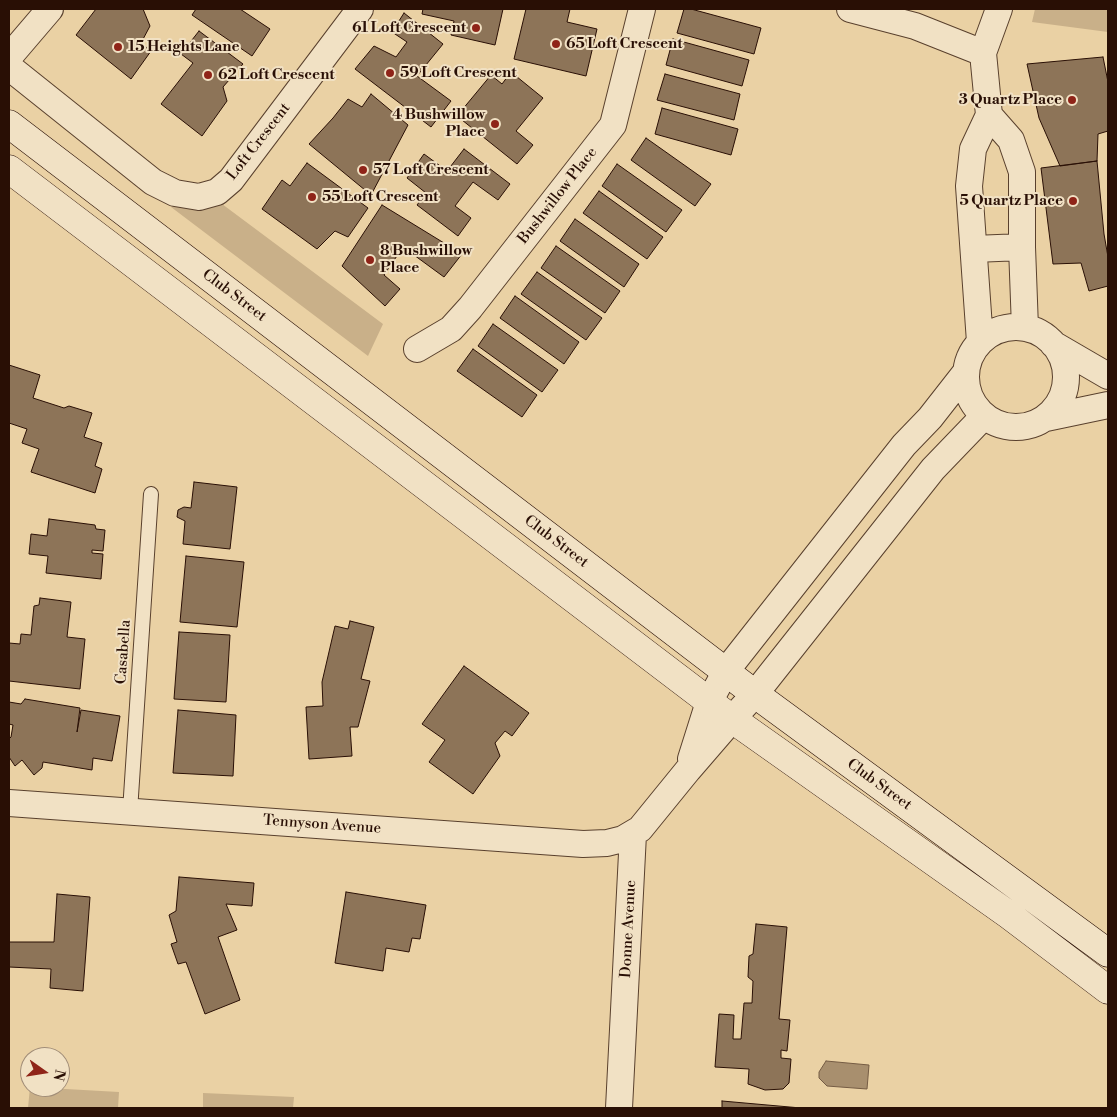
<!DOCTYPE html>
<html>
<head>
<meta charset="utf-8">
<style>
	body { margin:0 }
	#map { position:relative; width:1117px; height:1117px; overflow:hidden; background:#ead1a4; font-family:"Libre Bodoni",serif }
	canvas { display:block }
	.frame { position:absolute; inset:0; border:10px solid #290f05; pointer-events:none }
	.north { position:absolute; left:20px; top:1047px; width:50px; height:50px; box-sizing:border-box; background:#f1e1c4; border:1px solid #a18d78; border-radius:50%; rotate:103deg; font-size:14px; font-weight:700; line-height:20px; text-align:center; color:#290f05 }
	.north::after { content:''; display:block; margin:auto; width:18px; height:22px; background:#8f2418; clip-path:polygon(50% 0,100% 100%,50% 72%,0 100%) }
</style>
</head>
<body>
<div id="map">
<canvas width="1117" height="1117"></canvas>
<div class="frame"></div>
<div class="north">N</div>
</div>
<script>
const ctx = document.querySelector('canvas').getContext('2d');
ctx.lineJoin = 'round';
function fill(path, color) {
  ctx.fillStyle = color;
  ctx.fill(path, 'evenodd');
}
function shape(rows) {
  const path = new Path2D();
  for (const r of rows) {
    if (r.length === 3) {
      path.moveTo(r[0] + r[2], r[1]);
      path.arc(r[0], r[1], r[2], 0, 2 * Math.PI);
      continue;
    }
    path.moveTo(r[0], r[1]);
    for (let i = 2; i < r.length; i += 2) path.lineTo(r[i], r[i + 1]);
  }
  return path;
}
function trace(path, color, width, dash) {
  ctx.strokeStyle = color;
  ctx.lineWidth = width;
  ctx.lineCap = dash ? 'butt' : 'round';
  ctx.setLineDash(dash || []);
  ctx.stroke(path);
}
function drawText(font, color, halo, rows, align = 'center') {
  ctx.font = font + ' "Libre Bodoni",serif';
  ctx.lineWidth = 4;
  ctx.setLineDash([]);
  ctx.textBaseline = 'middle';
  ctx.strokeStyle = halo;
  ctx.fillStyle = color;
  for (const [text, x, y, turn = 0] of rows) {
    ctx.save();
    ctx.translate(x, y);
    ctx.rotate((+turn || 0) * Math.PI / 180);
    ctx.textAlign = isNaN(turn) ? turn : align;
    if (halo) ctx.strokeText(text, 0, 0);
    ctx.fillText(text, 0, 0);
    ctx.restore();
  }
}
fill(shape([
	[1035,9,1108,9,1108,32,1032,22],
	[218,201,383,324,368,356,171,207],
	[30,1087,119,1092,118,1108,28,1108],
	[203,1093,294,1097,293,1108,203,1108]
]), '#c9b089');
const water = shape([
	[826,1061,869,1065,867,1089,827,1086,819,1078,819,1072,826,1061]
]);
fill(water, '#a88f6e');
trace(water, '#755c44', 1);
const building = shape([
	[96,9,143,9,150,26,141,43,151,51,131,79,76,35,96,9],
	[196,9,240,9,270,29,252,56,192,15,196,9],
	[423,9,503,9,495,45,451,35,454,21,422,14,423,9],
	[526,9,570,9,567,22,597,29,586,76,514,59,526,9],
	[684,9,691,9,761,28,754,54,677,33,684,9],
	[404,13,443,44,417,76,451,101,431,127,355,69,374,46,396,57,407,42,392,32,404,13],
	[199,31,243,64,223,87,227,101,202,136,161,104,193,63,181,54,199,31],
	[673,39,749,60,742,86,666,65,673,39],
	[1103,57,1108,82,1108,131,1098,134,1097,161,1060,166,1039,118,1027,64,1103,57],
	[511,72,543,98,516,131,533,145,517,164,457,116,491,75,502,84,511,72],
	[665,74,740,94,734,120,657,100,665,74],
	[371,94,408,125,371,195,309,144,333,118,348,99,362,107,371,94],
	[662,108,738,129,731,155,655,134,662,108],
	[646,138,711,184,695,206,631,160,646,138],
	[464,149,510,184,498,200,473,182,455,206,471,218,458,236,417,205,426,193,407,178,424,154,447,171,464,149],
	[1097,161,1104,234,1108,257,1108,286,1089,291,1081,263,1053,264,1041,168,1097,161],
	[307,163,368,208,348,237,335,231,317,249,262,209,282,180,290,186,307,163],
	[617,164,682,210,666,232,602,186,617,164],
	[599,191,663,237,647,259,583,213,599,191],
	[382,205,462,254,444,277,403,247,384,275,400,289,385,306,342,266,382,205],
	[575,219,639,264,624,287,560,241,575,219],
	[556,246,620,291,605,313,541,268,556,246],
	[537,272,602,318,586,340,521,294,537,272],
	[515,296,579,342,564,364,500,318,515,296],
	[493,324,558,370,542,392,478,346,493,324],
	[473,349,537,395,522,417,457,371,473,349],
	[9,365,40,375,33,398,64,408,69,406,92,413,84,437,102,443,95,466,102,469,95,493,31,472,39,449,22,443,27,429,9,423,9,365],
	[194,482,237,487,230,549,183,544,185,521,177,517,178,510,184,507,191,508,194,482],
	[49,519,95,525,96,529,105,530,103,551,92,550,92,553,103,554,101,579,46,573,48,556,29,554,31,534,47,536,49,519],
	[186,556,244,562,237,627,180,622,186,556],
	[40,598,71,602,67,637,85,639,80,689,9,681,9,643,20,644,21,634,31,635,34,606,39,605,40,598],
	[350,621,374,627,361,679,370,681,358,727,350,727,352,756,309,759,306,707,323,706,322,682,335,626,348,629,350,621],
	[179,632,230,635,226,702,174,699,179,632],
	[464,666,529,713,512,736,505,731,495,743,500,756,473,794,429,762,445,740,422,724,464,666],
	[25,699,80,708,77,732,81,710,120,716,112,761,93,758,92,770,43,762,42,768,34,775,22,760,15,766,9,757,9,739,11,737,13,725,9,724,9,702,21,704,25,699],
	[178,710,236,715,233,776,173,773,178,710],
	[179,877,254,883,252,906,226,904,237,930,218,937,240,1000,205,1014,186,962,178,964,171,944,177,942,169,915,176,911,179,877],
	[346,892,426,905,420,939,412,938,409,952,386,948,383,971,335,963,346,892],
	[57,894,90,897,83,991,50,988,51,969,9,967,9,942,54,942,57,894],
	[756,924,787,927,779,1019,790,1020,787,1051,781,1050,781,1058,791,1059,789,1083,783,1089,765,1090,748,1084,749,1069,715,1067,719,1014,734,1015,733,1039,741,1039,744,1003,752,1003,753,981,748,977,749,956,753,954,756,924],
	[722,1101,801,1108,722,1108,722,1101]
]);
fill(building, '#8d7458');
trace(building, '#290f05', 1);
const lane = shape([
	[130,811,151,494]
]);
const street = shape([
	[850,9,915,26,983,53],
	[9,57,50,9],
	[9,67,153,182,175,193,199,197,217,192,231,180,360,9],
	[989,115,1011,140,1022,172,1022,247,1025,328],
	[989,115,983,53,999,9],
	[974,249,1022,247],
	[1016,377,50],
	[980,342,969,186,973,149,989,115],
	[1053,344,1108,376],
	[417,349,451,329,470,308,613,125,642,9],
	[1046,418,1108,405],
	[691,759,709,702,726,671,904,445,930,418,966,372],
	[9,803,583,844,607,843,623,839,640,829,688,770,732,719,755,694,933,469,984,416],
	[619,1108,633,834]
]);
const secondary = shape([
	[9,124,755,694,1108,953],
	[9,169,732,719,1009,915,1108,990]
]);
trace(lane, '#59402d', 16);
trace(street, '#59402d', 28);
trace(secondary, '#290f05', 29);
trace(lane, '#f1e1c4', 14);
trace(street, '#f1e1c4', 26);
trace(secondary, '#f1e1c4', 28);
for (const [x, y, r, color] of [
	[476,28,5,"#8f2418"],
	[556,44,5,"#8f2418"],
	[118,47,5,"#8f2418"],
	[390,73,5,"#8f2418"],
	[208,75,5,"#8f2418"],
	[1072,100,5,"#8f2418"],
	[495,124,5,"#8f2418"],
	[363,170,5,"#8f2418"],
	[312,197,5,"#8f2418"],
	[1073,201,5,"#8f2418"],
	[370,260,5,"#8f2418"]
]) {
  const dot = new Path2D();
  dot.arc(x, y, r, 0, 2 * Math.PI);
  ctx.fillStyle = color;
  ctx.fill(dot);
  trace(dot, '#f1e1c4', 2);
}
drawText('bold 15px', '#290f05', '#f1e1c4', [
	["61 Loft Crescent",466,28,"right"],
	["65 Loft Crescent",566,44],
	["15 Heights Lane",128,47],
	["59 Loft Crescent",400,73],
	["62 Loft Crescent",218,75],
	["3 Quartz Place",1062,100,"right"],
	["4 Bushwillow",485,115,"right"],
	["Place",485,132,"right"],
	["57 Loft Crescent",373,170],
	["55 Loft Crescent",322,197],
	["5 Quartz Place",1063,201,"right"],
	["8 Bushwillow",380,251],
	["Place",380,268]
], 'left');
drawText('15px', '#290f05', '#f1e1c4', [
	["Loft Crescent",259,142,-52],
	["Bushwillow Place",558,196,-52],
	["Club Street",234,296,37],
	["Club Street",556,542,37],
	["Casabella",124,652,-86],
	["Club Street",879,785,36],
	["Tennyson Avenue",322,825,4],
	["Donne Avenue",629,929,-87]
]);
</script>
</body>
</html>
